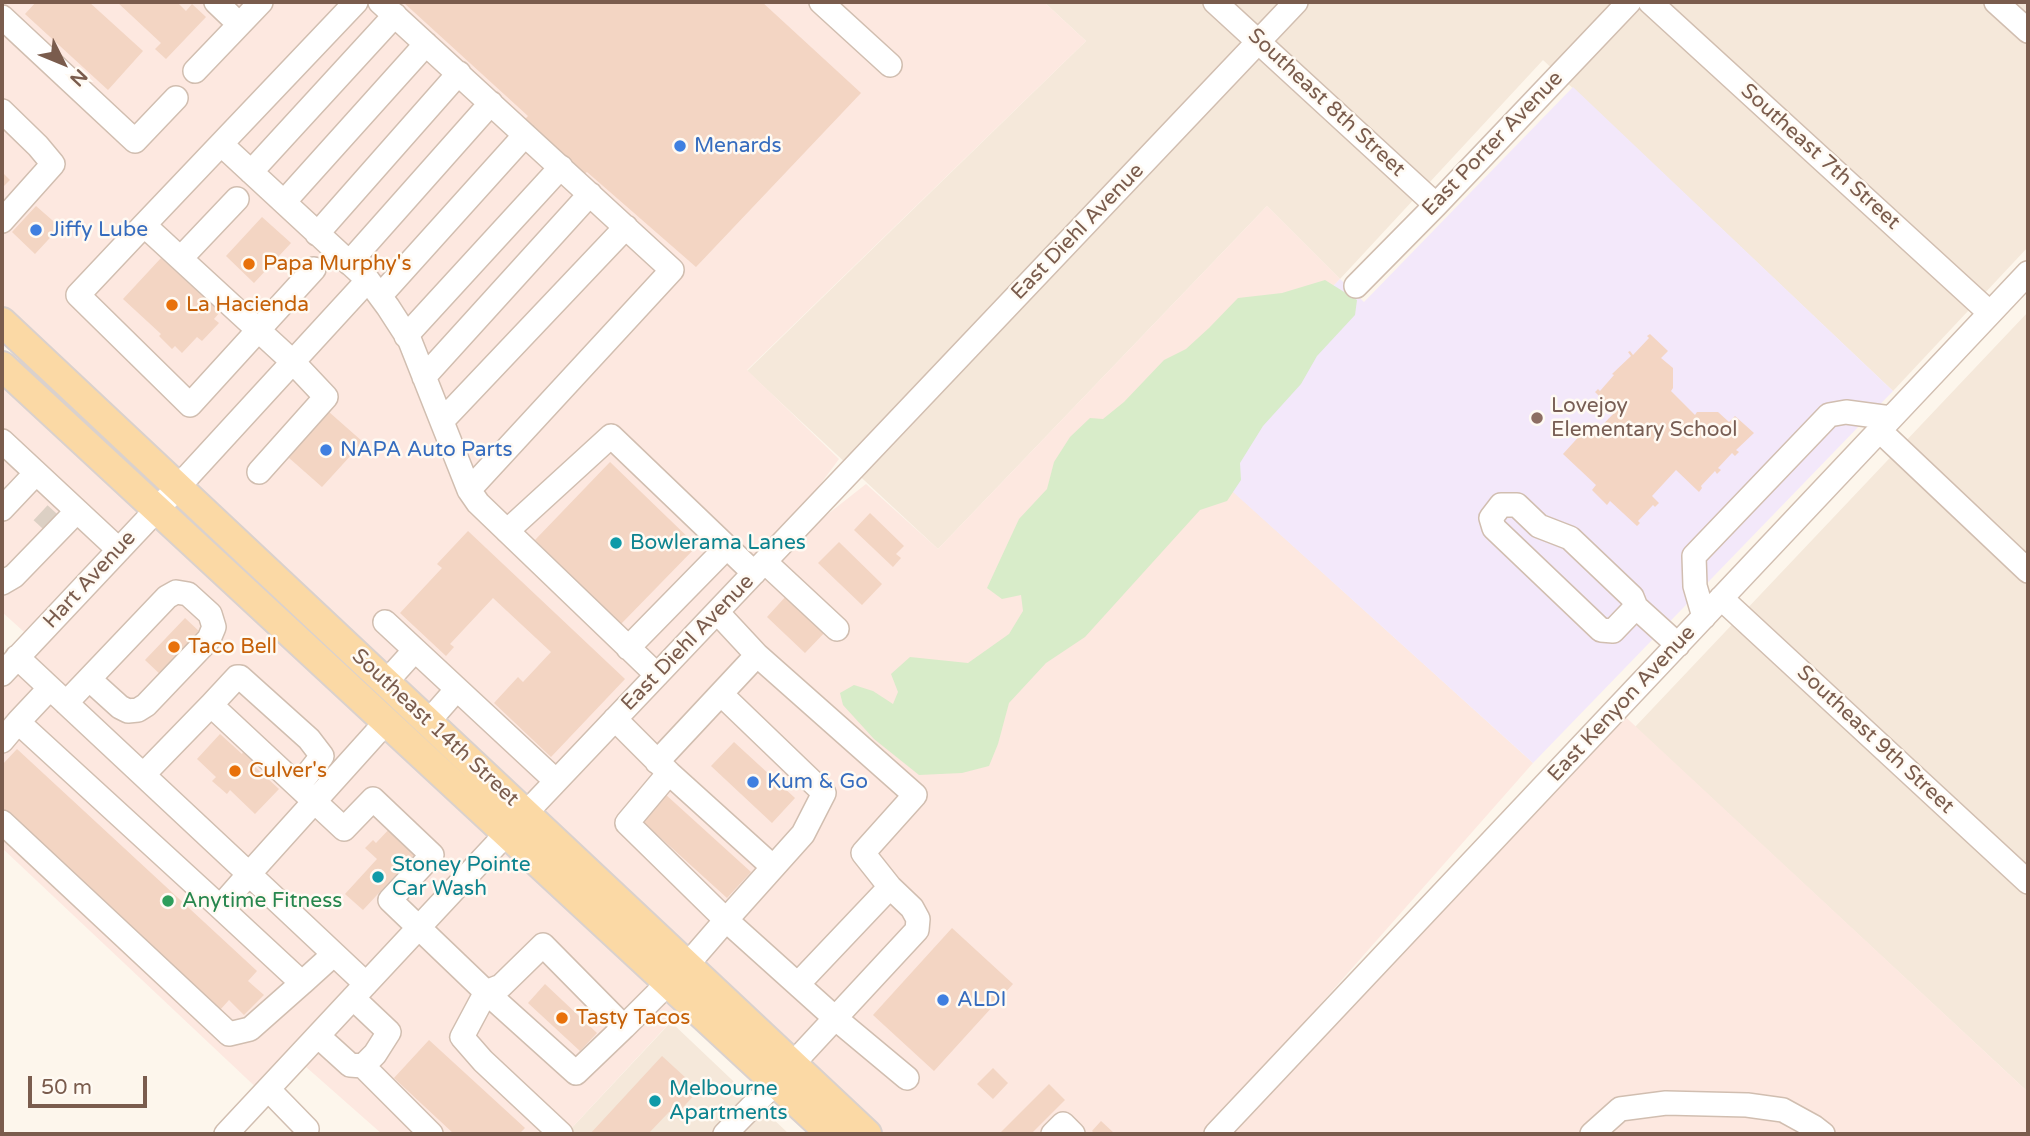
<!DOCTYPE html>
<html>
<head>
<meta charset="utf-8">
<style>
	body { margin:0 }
	#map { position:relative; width:2030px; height:1136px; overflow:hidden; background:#fdf6ec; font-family:"Varela Round",sans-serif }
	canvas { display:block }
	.frame { position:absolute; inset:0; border:4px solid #7a5c4d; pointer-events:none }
	.north { position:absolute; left:28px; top:28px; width:70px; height:70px; -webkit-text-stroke:5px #fffaf3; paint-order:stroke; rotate:133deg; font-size:19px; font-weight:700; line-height:28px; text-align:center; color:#7a5c4d }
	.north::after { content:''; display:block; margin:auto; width:24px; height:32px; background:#7a5c4d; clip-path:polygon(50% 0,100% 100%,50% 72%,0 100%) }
	.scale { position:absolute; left:28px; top:1076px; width:119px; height:32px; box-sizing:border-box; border:4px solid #7a5c4d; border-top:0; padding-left:9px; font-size:21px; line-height:24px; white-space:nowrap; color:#7a5c4d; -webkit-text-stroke:5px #fffaf3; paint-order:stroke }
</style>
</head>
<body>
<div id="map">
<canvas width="2030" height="1136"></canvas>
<div class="frame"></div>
<div class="north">N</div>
<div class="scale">50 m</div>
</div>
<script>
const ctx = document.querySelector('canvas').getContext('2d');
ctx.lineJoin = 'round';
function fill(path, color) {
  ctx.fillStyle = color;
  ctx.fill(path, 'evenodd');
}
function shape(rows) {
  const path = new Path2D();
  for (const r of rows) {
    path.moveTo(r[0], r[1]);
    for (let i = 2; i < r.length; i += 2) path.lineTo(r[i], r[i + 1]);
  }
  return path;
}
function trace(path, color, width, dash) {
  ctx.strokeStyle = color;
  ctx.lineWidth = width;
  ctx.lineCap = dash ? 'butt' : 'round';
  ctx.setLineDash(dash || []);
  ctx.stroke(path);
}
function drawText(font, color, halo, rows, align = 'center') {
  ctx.font = font + ' "Varela Round",sans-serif';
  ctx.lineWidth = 5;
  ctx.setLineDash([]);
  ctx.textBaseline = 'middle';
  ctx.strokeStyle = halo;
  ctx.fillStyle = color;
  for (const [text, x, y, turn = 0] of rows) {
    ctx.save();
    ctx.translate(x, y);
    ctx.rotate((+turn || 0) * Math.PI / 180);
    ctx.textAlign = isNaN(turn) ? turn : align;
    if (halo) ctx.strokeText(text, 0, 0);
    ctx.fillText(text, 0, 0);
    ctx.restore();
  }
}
fill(shape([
	[1044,2,2028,2,2028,247,1893,391,1543,60,1340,279,1267,206,938,549,747,371,1086,41],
	[2028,312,2028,1092,1635,727],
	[671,1022,789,1134,566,1134]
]), '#f5e8da');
fill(shape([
	[2,2,1044,2,1086,41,747,370,839,459,757,570,866,484,938,549,1267,206,1340,279,1182,445,1533,763,1206,1134,867,1134,2,322],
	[2,366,689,1002,566,1134,382,1134,297,1059,263,1094,2,848,2,674,33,640,2,612],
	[1617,709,2028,1092,2028,1134,1216,1134]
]), '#fde8e0');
fill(shape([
	[1573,87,1893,391,1533,763,1181,445,1340,279,1364,302]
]), '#f3e8fa');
fill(shape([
	[1325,280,1357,300,1355,315,1317,356,1301,384,1263,426,1240,463,1241,480,1227,501,1200,510,1085,637,1046,663,1009,703,998,744,989,766,962,773,919,775,874,739,843,705,840,693,854,685,873,691,893,704,898,692,891,674,910,657,968,663,1009,634,1023,611,1021,595,1002,599,987,588,1019,519,1047,489,1054,462,1070,437,1090,418,1103,419,1124,402,1164,360,1186,349,1209,328,1238,298,1282,293]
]), '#d8ecc9');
fill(shape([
	[36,2,89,2,143,51,108,90,25,14],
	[117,2,177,2,186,11,192,4,206,17,166,59,155,49,161,43],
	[403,2,762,2,861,93,696,267,587,172,581,176,523,121,528,116],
	[2,172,10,180,2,188],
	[36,206,60,227,35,254,12,232],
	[262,217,291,243,254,283,226,256],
	[161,258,220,312,214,319,219,323,202,341,197,337,182,353,175,346,172,349,159,336,161,334,123,299],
	[1650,334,1668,351,1661,358,1673,368,1673,388,1671,391,1695,415,1697,412,1718,412,1729,422,1735,416,1754,433,1736,450,1739,452,1735,456,1732,453,1718,468,1721,470,1717,474,1715,471,1701,486,1702,488,1699,492,1676,470,1652,496,1659,503,1655,507,1653,505,1638,521,1640,523,1637,526,1610,501,1607,505,1592,490,1596,485,1563,454,1583,432,1591,437,1615,412,1595,392,1598,389,1600,391,1614,375,1612,374,1631,356,1628,352,1630,351,1633,355,1649,338,1647,336],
	[329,412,363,442,322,487,288,457],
	[610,462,697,546,621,624,535,540],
	[870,513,904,546,896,554,901,558,893,567,854,530],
	[468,531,625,679,551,757,494,703,518,677,523,682,551,652,493,598,450,644,454,647,446,656,400,613,442,568,437,564],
	[839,542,882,584,862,605,818,563],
	[788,594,827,630,805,653,767,617],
	[185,618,202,634,162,676,145,660],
	[220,734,242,754,243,752,255,763,253,765,279,789,255,814,230,790,227,794,212,781,216,777,197,759],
	[734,742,795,798,772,823,711,766],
	[17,749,257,971,248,981,264,995,244,1015,229,1000,220,1010,2,807,2,765],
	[665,794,751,872,727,898,641,820],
	[393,825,419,850,363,910,345,894,377,859,365,848,373,840,376,843],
	[952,928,1013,984,934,1071,873,1015],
	[545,984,597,1033,580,1051,528,1003],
	[429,1040,525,1128,519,1134,454,1134,394,1078],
	[662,1056,699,1090,674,1117,669,1112,648,1134,590,1134],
	[993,1068,1008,1083,993,1099,977,1084],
	[1049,1084,1065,1100,1031,1134,999,1134],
	[1101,1121,1115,1134,1095,1134,1092,1131]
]), '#f3d5c3');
trace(shape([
	[42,528,56,513]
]), '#dcd0c4', 23, [23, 11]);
const minor = shape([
	[216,2,239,24],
	[380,2,672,270,469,490],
	[821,2,890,65],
	[1215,2,1436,205],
	[1650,2,1990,313],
	[1996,2,2028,31],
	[2,17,135,141,176,98],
	[195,71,261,2],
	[2,111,38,146,53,164,2,221],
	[221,144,368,280,388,307,410,341,469,490,478,503,657,675],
	[251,172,395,15],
	[284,202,426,44],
	[144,225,78,295,190,405,314,269],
	[317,234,459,73],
	[181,258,237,199],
	[349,263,491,103],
	[1356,286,1436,205,1629,2],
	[380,296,525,135],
	[406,336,561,167],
	[424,377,590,194],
	[442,421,626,227],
	[1879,430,2028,571],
	[2,441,119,550],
	[259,472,326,397,293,362,144,225,356,2],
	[2,509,36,473],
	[507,531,611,436,754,573],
	[765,562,837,629],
	[2,583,14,576,77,511],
	[1721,598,2028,882],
	[1636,607,1613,631,1601,630,1494,528,1491,518,1501,505,1517,505,1539,526,1570,538,1632,597,1636,607,1678,645],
	[1704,617,1695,586,1694,556,1829,415,1846,412,1891,418],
	[385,622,556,781],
	[628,648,727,547],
	[17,657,249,874,386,722],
	[2,674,178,487,368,280],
	[386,682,415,650],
	[50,688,18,722,220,907],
	[721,694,824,793,803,834,726,920,835,1018,907,1078],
	[66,703,167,597,176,592,188,594,210,614,214,627,209,639,146,705,138,710,128,711,120,707,89,679],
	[211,705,237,677,240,677,309,739,322,756,298,786],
	[615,719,669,773,627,823,726,920,687,965],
	[428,722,457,689],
	[2,741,18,722],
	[657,762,757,655,717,612],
	[669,773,773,867],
	[143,775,211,705,344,829,373,799,432,855,390,900,486,992,501,986,543,945,624,1027,668,983],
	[2,822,229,1034,250,1029,302,983],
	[334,954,302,983,220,907,249,874,366,984],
	[798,984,890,887],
	[353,998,389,1032,375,1054,363,1066,431,1134],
	[318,1036,350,1065,363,1066],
	[268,1089,307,1129,306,1134],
	[226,1134,506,834,1296,2],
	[561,1134,483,1061,462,1037,486,992,576,1073,624,1027],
	[725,1134,775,1083,917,930,918,919,912,908,890,887,863,853,915,795,757,655],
	[1053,1134,1063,1124,1073,1134],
	[1216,1134,2028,273],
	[1592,1134,1620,1109,1666,1103,1747,1105,1783,1110,1814,1127,1823,1134]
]);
const major = shape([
	[2,322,867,1134],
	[2,366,831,1134]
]);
trace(minor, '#d1beb0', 26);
trace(major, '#dad1cd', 32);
trace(minor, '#fff', 23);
trace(major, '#fbd9a5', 28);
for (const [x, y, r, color] of [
	[680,146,7,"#3f7fe0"],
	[36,230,7,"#3f7fe0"],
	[249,264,7,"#e8710a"],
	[172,305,7,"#e8710a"],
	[1537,418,7,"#8d6e63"],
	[326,450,7,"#3f7fe0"],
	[616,543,7,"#0f9aa8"],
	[174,647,7,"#e8710a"],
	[235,771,7,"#e8710a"],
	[753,782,7,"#3f7fe0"],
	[378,877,7,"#0f9aa8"],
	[168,901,7,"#2e9e5b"],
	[943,1000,7,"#3f7fe0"],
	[562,1018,7,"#e8710a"],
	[655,1101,7,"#0f9aa8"]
]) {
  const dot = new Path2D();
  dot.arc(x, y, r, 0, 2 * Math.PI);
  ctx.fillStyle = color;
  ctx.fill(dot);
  trace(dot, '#fffaf3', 2.5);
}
drawText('21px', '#7a5c4d', '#fffaf3', [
	["Southeast 8th Street",1326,103,43],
	["East Porter Avenue",1493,144,-46],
	["Southeast 7th Street",1820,157,42],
	["East Diehl Avenue",1078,232,-46],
	["Hart Avenue",90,580,-47],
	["East Diehl Avenue",688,643,-46],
	["East Kenyon Avenue",1622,704,-47],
	["Southeast 14th Street",435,728,43],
	["Southeast 9th Street",1875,740,43]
]);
drawText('21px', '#366cbe', '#fffaf3', [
	["Menards",694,146],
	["Jiffy Lube",50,230],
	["NAPA Auto Parts",340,450],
	["Kum & Go",767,782],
	["ALDI",957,1000]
], 'left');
drawText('21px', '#c56008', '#fffaf3', [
	["Papa Murphy's",263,264],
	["La Hacienda",186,305],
	["Taco Bell",188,647],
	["Culver's",249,771],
	["Tasty Tacos",576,1018]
], 'left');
drawText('21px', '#785e54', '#fffaf3', [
	["Lovejoy",1551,406],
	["Elementary School",1551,430]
], 'left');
drawText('21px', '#0d838f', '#fffaf3', [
	["Bowlerama Lanes",630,543],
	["Stoney Pointe",392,865],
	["Car Wash",392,889],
	["Melbourne",669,1089],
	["Apartments",669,1113]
], 'left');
drawText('21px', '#27864d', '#fffaf3', [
	["Anytime Fitness",182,901]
], 'left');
</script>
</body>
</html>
